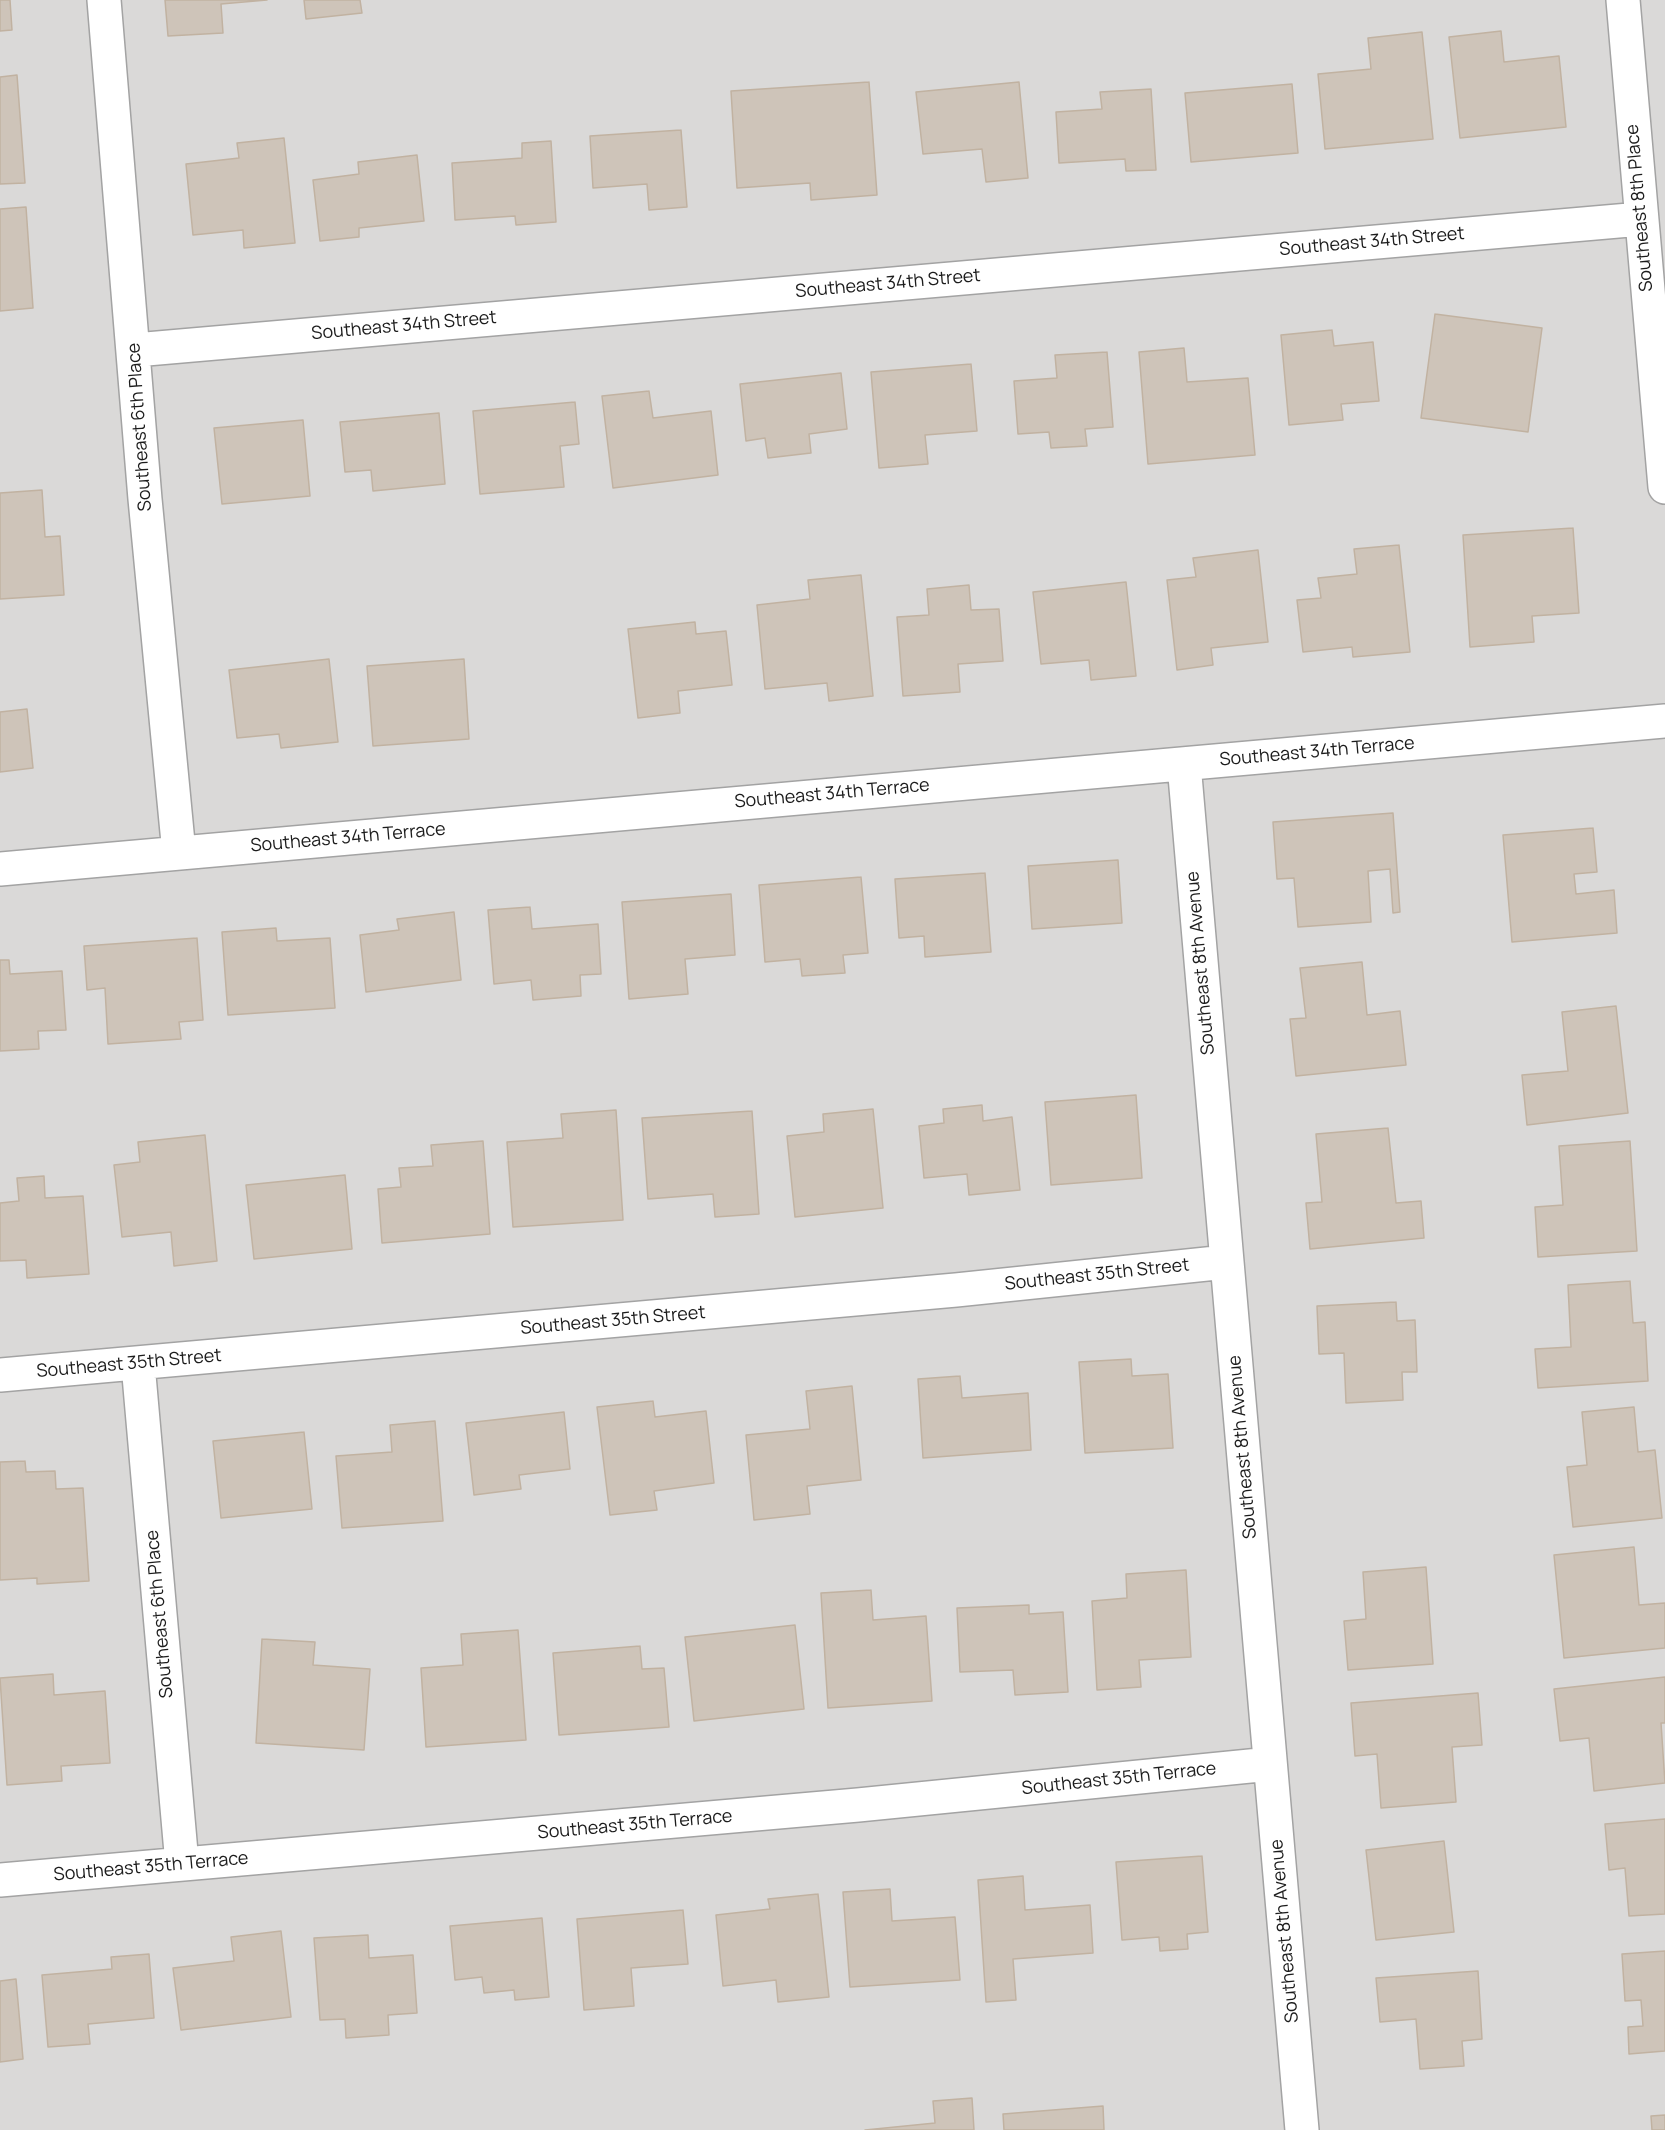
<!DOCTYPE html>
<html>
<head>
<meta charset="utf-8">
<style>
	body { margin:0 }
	canvas { display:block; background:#eeebe0 }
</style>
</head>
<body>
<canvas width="1665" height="2130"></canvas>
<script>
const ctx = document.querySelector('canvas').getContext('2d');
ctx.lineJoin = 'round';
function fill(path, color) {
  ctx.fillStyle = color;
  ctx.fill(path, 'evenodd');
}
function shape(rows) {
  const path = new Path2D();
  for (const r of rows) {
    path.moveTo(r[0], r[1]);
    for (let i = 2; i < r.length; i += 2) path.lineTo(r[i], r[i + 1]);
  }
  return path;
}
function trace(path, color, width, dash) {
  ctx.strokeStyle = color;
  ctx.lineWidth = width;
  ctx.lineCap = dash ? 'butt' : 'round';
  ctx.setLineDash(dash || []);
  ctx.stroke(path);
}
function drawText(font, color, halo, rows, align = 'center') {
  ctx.font = font + ' Manrope,sans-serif';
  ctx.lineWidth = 6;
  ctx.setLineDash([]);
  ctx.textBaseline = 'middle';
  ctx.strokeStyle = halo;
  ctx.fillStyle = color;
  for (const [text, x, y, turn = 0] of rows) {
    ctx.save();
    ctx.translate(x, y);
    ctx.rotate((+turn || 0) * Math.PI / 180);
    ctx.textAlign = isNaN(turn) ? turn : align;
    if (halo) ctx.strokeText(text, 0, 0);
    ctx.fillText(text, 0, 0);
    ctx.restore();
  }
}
fill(shape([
	[0,0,1665,0,1665,2130,0,2130]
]), '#dad9d8');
const building = shape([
	[0,0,10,0,12,30,0,31,0,0],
	[165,0,267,0,221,4,223,33,168,36,165,0],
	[304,0,360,0,362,13,306,19,304,0],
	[1501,31,1504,62,1559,56,1566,127,1460,138,1449,37,1501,31],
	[1422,32,1433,139,1325,149,1318,74,1371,69,1368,38,1422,32],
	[17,75,25,183,0,184,0,77,17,75],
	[869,82,877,195,811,200,810,183,737,188,731,91,869,82],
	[1019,82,1028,178,986,182,982,149,923,154,916,92,1019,82],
	[1292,84,1298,153,1191,162,1185,93,1292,84],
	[1151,89,1156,170,1126,171,1125,159,1059,163,1056,112,1102,109,1100,92,1151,89],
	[681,130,687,207,649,210,647,184,593,188,590,136,681,130],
	[284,138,295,243,244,248,243,230,193,235,186,164,239,158,237,143,284,138],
	[551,141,556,222,516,225,515,216,455,220,452,163,522,158,522,143,551,141],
	[417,155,424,221,359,228,359,237,320,241,313,180,359,174,358,162,417,155],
	[26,207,33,308,0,311,0,209,26,207],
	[1435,314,1542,328,1528,432,1421,418,1435,314],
	[1332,330,1334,346,1373,342,1379,401,1341,404,1343,420,1289,425,1281,335,1332,330],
	[1184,348,1187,382,1248,378,1255,455,1148,464,1139,352,1184,348],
	[1107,352,1113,427,1085,429,1087,446,1051,448,1049,432,1018,434,1014,381,1057,378,1055,355,1107,352],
	[971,364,977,431,925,435,928,464,879,468,871,372,971,364],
	[841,373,847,429,809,434,811,453,768,458,765,438,746,441,740,384,841,373],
	[649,391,653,418,711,411,718,475,613,488,602,396,649,391],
	[575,402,579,444,560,446,564,487,480,494,473,411,575,402],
	[439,413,445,484,373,491,371,470,345,472,340,422,439,413],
	[303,420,310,496,222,504,214,428,303,420],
	[42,490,45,537,60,536,64,595,0,599,0,493,42,490],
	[1573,528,1579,613,1532,616,1534,642,1470,647,1463,535,1573,528],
	[1399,545,1410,652,1353,657,1352,647,1303,652,1297,600,1321,598,1318,578,1357,574,1354,549,1399,545],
	[1258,550,1268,642,1211,648,1213,665,1177,670,1167,580,1196,577,1193,558,1258,550],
	[861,575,873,696,829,701,827,683,765,689,757,605,810,599,808,580,861,575],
	[1126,582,1136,676,1091,680,1089,660,1041,664,1033,592,1126,582],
	[969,585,971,610,999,609,1003,661,958,664,960,692,903,696,897,617,929,615,927,589,969,585],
	[695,622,696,634,726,631,732,685,678,691,680,713,638,718,628,629,695,622],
	[329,659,338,742,281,748,279,734,237,738,229,670,329,659],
	[464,659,469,739,373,746,367,666,464,659],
	[27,709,33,768,0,772,0,712,27,709],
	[1393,813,1400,912,1393,913,1390,869,1368,871,1371,922,1298,927,1294,878,1277,879,1273,822,1393,813],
	[1593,828,1597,872,1574,874,1576,894,1614,890,1617,933,1512,942,1503,835,1593,828],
	[1118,860,1122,923,1032,929,1028,866,1118,860],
	[985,873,991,952,925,957,924,936,899,938,895,879,985,873],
	[861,877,868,953,843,955,845,973,802,976,800,959,765,962,759,885,861,877],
	[731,894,735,955,685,959,688,994,629,999,622,902,731,894],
	[530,907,532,929,598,924,601,974,580,975,581,996,533,1000,531,980,494,984,488,910,530,907],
	[454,912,461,980,366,992,360,935,399,930,397,919,454,912],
	[276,928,277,941,330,938,335,1008,228,1015,222,932,276,928],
	[197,938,203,1020,179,1022,181,1039,108,1044,105,988,87,990,84,946,197,938],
	[0,960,9,960,10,974,62,971,66,1030,38,1031,39,1049,0,1051,0,960],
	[1362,962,1367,1015,1400,1011,1406,1065,1296,1076,1290,1019,1306,1018,1300,968,1362,962],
	[1616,1006,1628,1113,1527,1125,1522,1075,1568,1071,1562,1012,1616,1006],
	[1136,1095,1142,1178,1051,1185,1045,1102,1136,1095],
	[982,1105,983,1121,1012,1117,1020,1190,969,1195,967,1174,924,1178,919,1126,944,1123,943,1109,982,1105],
	[873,1109,883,1208,795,1217,787,1136,824,1132,823,1114,873,1109],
	[616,1110,623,1220,513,1227,507,1142,563,1138,561,1114,616,1110],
	[752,1111,759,1214,715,1217,713,1194,648,1199,642,1118,752,1111],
	[1388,1128,1396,1203,1421,1201,1424,1238,1310,1249,1306,1203,1322,1202,1316,1134,1388,1128],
	[205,1135,217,1261,174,1266,171,1232,122,1237,114,1165,140,1162,138,1142,205,1135],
	[483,1141,490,1234,382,1243,378,1189,401,1187,399,1168,433,1166,431,1145,483,1141],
	[1630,1141,1637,1251,1538,1257,1535,1207,1563,1205,1559,1146,1630,1141],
	[345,1175,352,1249,254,1259,246,1185,345,1175],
	[44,1176,45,1198,83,1196,89,1274,27,1278,26,1260,0,1261,0,1203,19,1201,17,1178,44,1176],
	[1630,1281,1633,1323,1645,1322,1648,1381,1538,1388,1535,1349,1571,1347,1568,1285,1630,1281],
	[1396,1302,1397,1321,1415,1320,1417,1372,1402,1372,1403,1400,1346,1403,1344,1353,1319,1354,1317,1306,1396,1302],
	[1131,1359,1132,1376,1168,1374,1173,1448,1085,1453,1079,1362,1131,1359],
	[960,1376,962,1398,1028,1393,1031,1450,923,1458,918,1379,960,1376],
	[852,1386,861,1480,807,1486,810,1514,754,1520,746,1435,810,1429,806,1391,852,1386],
	[653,1401,655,1417,706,1411,714,1483,654,1491,657,1510,610,1515,597,1407,653,1401],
	[1634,1407,1638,1452,1655,1450,1662,1518,1573,1527,1567,1467,1587,1465,1582,1412,1634,1407],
	[564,1412,570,1469,519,1475,521,1489,474,1495,466,1423,564,1412],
	[435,1421,443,1521,342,1528,336,1456,392,1452,390,1425,435,1421],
	[304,1432,312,1509,221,1518,213,1441,304,1432],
	[25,1461,26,1472,55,1471,56,1489,83,1488,89,1581,37,1584,37,1578,0,1580,0,1462,25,1461],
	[1634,1547,1639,1605,1665,1603,1665,1648,1564,1658,1554,1555,1634,1547],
	[1426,1567,1433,1664,1348,1670,1344,1621,1366,1619,1363,1572,1426,1567],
	[1186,1570,1191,1657,1139,1660,1141,1687,1097,1690,1092,1601,1127,1598,1126,1574,1186,1570],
	[871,1590,873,1620,926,1616,932,1701,828,1708,821,1593,871,1590],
	[1029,1605,1029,1614,1063,1612,1068,1692,1015,1695,1013,1670,960,1672,957,1608,1029,1605],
	[795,1625,804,1709,694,1721,685,1637,795,1625],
	[518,1630,526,1740,426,1747,421,1668,463,1665,461,1634,518,1630],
	[262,1639,315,1642,313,1665,370,1669,364,1750,256,1743,262,1639],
	[640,1646,642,1669,664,1668,669,1727,559,1735,553,1653,640,1646],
	[53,1674,54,1695,105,1691,110,1763,61,1766,62,1781,7,1785,0,1678,53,1674],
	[1665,1677,1665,1723,1661,1723,1665,1783,1594,1791,1589,1738,1560,1741,1554,1689,1665,1677],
	[1478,1693,1482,1745,1452,1747,1456,1802,1381,1808,1377,1754,1355,1756,1351,1703,1478,1693],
	[1665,1819,1665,1914,1629,1916,1625,1868,1609,1870,1605,1824,1665,1819],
	[1444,1841,1454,1932,1376,1940,1366,1850,1444,1841],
	[1202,1856,1208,1932,1187,1934,1188,1949,1160,1951,1159,1937,1122,1940,1116,1862,1202,1856],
	[1023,1876,1025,1910,1090,1905,1093,1953,1013,1959,1016,2000,986,2002,978,1880,1023,1876],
	[890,1889,892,1921,955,1917,960,1980,850,1987,843,1892,890,1889],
	[818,1894,829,1997,778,2002,776,1980,723,1986,716,1915,770,1909,768,1899,818,1894],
	[683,1910,688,1964,631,1968,634,2006,584,2010,577,1919,683,1910],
	[542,1918,549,1997,515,2000,514,1990,484,1993,482,1977,455,1980,450,1926,542,1918],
	[281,1931,291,2017,181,2030,173,1968,234,1961,231,1937,281,1931],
	[368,1935,369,1958,413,1955,417,2013,388,2015,389,2035,346,2038,345,2019,320,2020,314,1938,368,1935],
	[1665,1951,1665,2051,1629,2054,1628,2027,1643,2026,1641,2000,1625,2001,1622,1954,1665,1951],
	[149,1954,154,2018,88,2024,90,2044,48,2047,42,1975,112,1969,111,1957,149,1954],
	[1478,1971,1482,2039,1462,2041,1464,2066,1420,2069,1416,2019,1380,2022,1376,1978,1478,1971],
	[16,1979,23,2059,0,2062,0,1981,16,1979],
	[972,2098,974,2130,865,2130,935,2123,933,2101,972,2098],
	[1103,2106,1104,2130,1004,2130,1003,2114,1103,2106],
	[1665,2115,1665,2130,1652,2130,1651,2116,1665,2115]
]);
fill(building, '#cec4b9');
trace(building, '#c1b2a1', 1.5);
const street = shape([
	[104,0,145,499,179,853],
	[1623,0,1665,487],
	[135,350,1641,219],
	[1184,764,1302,2130],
	[0,869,1665,721],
	[138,1364,182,1864],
	[0,1375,956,1290,1226,1262],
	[0,1880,858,1805,1270,1764]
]);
trace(street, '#a3a3a3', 36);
trace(street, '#fff', 33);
drawText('18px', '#1c1c1c', '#fff', [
	["Southeast 8th Place",1640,208,-95],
	["Southeast 34th Street",1372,242,-5],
	["Southeast 34th Street",888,284,-5],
	["Southeast 34th Street",404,326,-5],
	["Southeast 6th Place",140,427,-94],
	["Southeast 34th Terrace",1317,752,-5],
	["Southeast 34th Terrace",832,794,-5],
	["Southeast 34th Terrace",348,838,-5],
	["Southeast 8th Avenue",1201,963,-95],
	["Southeast 35th Street",1097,1275,-6],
	["Southeast 35th Street",613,1321,-5],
	["Southeast 35th Street",129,1364,-5],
	["Southeast 8th Avenue",1243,1447,-95],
	["Southeast 6th Place",160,1614,-95],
	["Southeast 35th Terrace",1119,1779,-6],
	["Southeast 35th Terrace",635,1825,-5],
	["Southeast 35th Terrace",151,1867,-5],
	["Southeast 8th Avenue",1285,1931,-95]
]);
</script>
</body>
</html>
